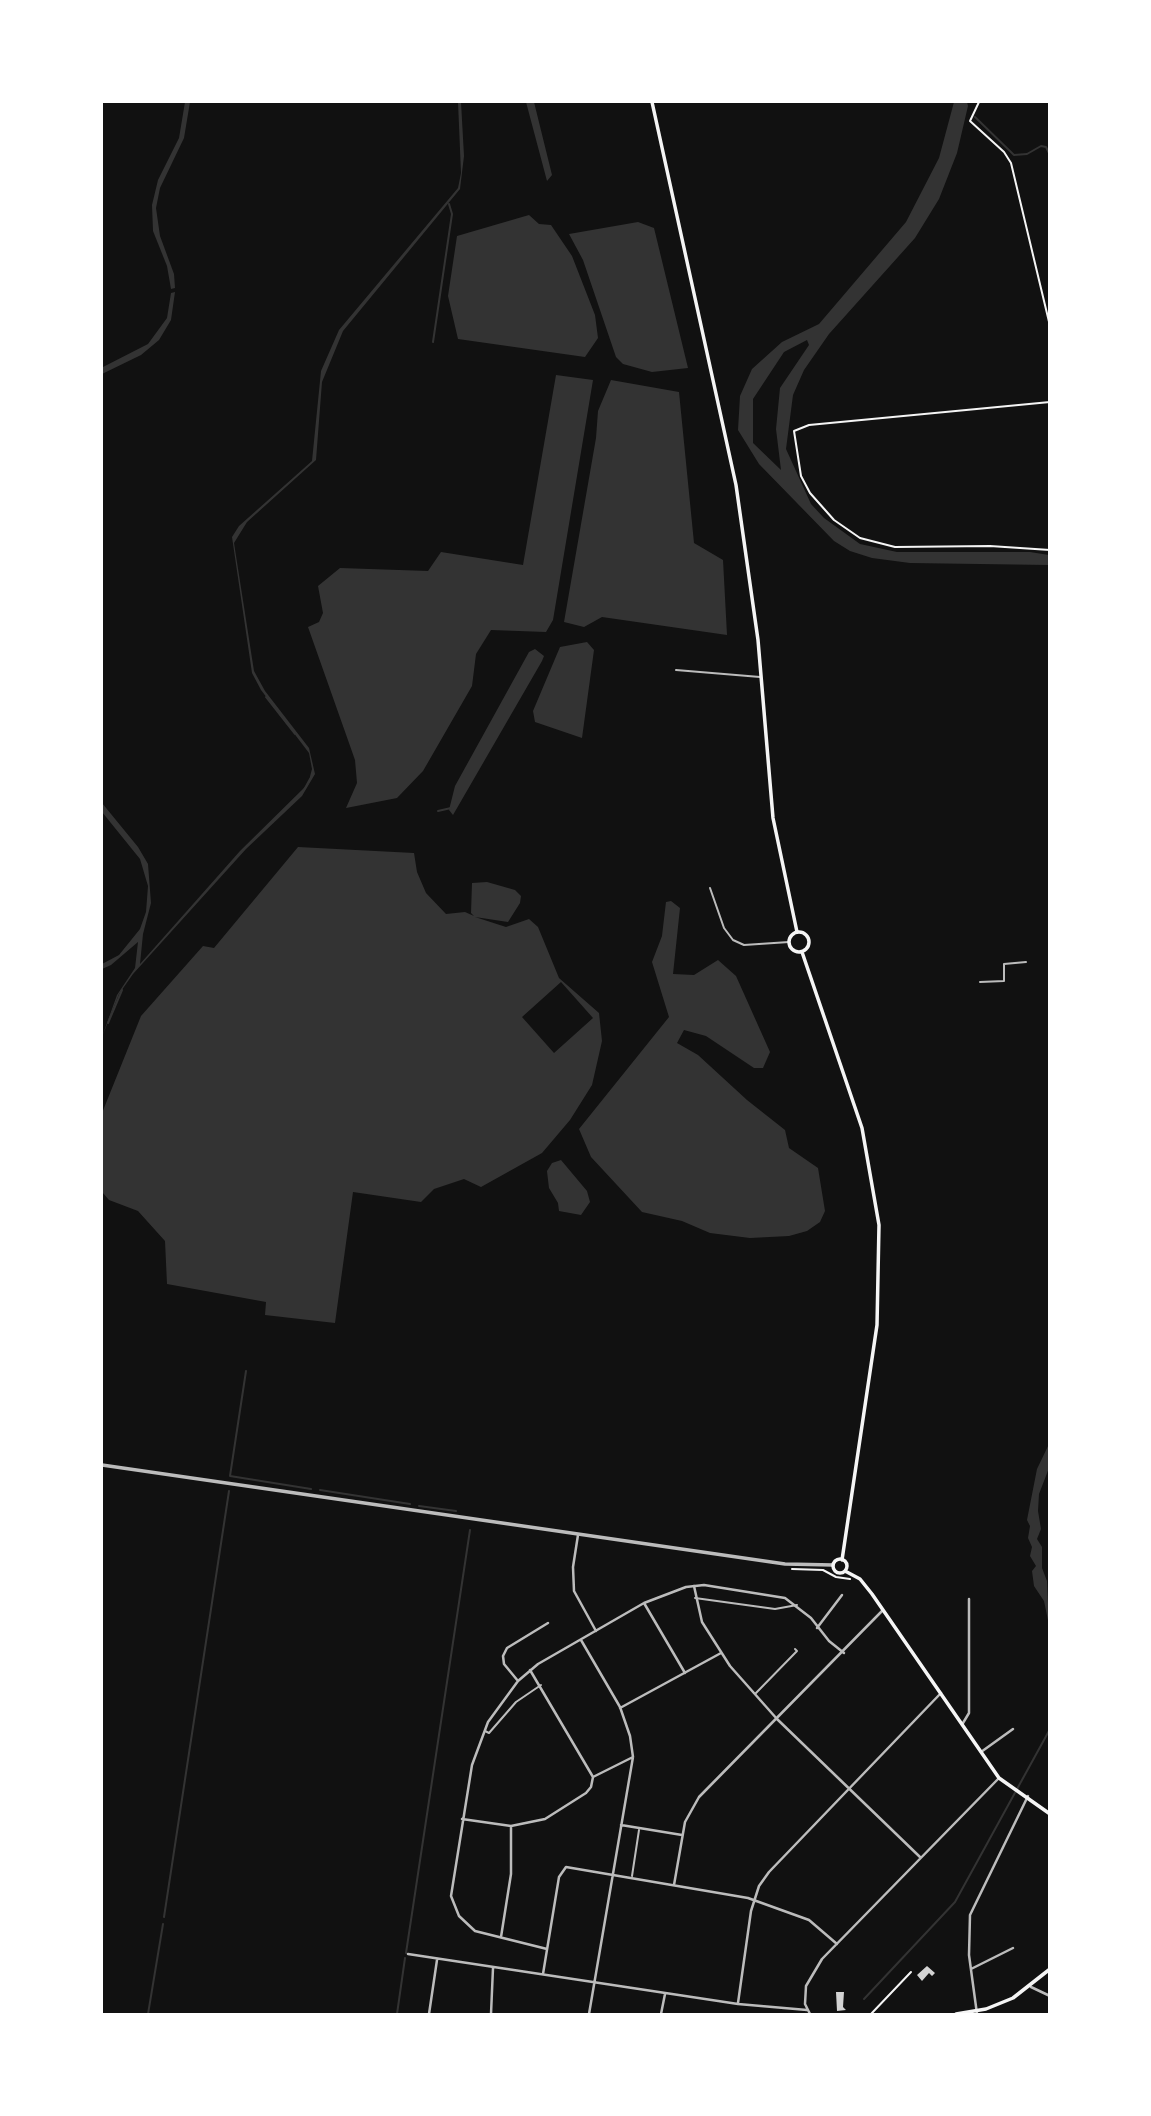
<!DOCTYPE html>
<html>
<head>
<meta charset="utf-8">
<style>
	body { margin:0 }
	#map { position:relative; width:1151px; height:2116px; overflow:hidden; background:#111; font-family:Helvetica,sans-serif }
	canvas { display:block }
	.frame { position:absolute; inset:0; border:103px solid #fff; pointer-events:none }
</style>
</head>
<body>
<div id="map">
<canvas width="1151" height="2116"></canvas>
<div class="frame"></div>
</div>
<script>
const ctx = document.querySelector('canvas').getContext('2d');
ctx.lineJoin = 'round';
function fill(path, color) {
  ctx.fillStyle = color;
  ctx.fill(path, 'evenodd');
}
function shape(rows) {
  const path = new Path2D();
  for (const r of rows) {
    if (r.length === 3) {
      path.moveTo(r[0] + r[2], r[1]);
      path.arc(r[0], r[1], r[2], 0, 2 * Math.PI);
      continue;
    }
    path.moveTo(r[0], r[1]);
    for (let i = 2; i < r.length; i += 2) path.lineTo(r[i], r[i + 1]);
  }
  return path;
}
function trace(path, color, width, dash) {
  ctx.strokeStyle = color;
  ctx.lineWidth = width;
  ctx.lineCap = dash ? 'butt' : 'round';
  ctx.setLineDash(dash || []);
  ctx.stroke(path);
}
fill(shape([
	[185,102,190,102,184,138,160,188,156,208,160,236,174,274,175,288,171,289,167,266,153,231,152,205,158,180,179,138],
	[458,102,461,102,464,156,460,189,343,331,322,382,316,460,247,522,234,543,254,671,265,691,309,748,315,774,302,796,246,849,133,974,119,994,102,1037,117,995,135,968,138,942,111,965,102,969,102,964,119,955,140,929,146,912,148,886,140,859,102,812,102,803,138,847,148,864,151,903,143,934,140,964,240,851,308,784,312,769,309,753,261,690,252,673,232,537,239,526,312,461,321,371,339,330,458,188,461,173],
	[526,102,534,102,552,175,547,181],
	[954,102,967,102,968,106,957,153,939,199,915,238,829,334,804,370,793,395,786,449,811,504,824,518,860,544,897,552,1030,552,1049,555,1049,565,910,563,872,558,850,551,834,541,759,464,738,430,740,396,752,369,782,342,819,324,906,222,939,158],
	[807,340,809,345,780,388,776,429,781,470,753,443,753,399,784,352],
	[529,215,539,224,551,225,572,256,595,315,598,338,585,357,458,339,448,296,457,236],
	[638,222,654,228,688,368,652,372,623,364,616,357,583,260,569,234],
	[175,292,171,320,159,340,141,355,102,374,103,367,148,344,167,318,171,293],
	[556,375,593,380,553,620,546,632,491,630,476,654,472,686,423,771,397,798,346,808,357,783,355,760,308,627,319,622,323,613,318,586,340,568,428,571,441,552,523,565],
	[611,380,679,392,694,543,723,560,727,635,602,617,584,627,564,622,596,438,598,411],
	[587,642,594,650,582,738,535,722,533,711,560,647],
	[535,649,544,656,542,661,453,815,449,810,455,786,529,652],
	[298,847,414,853,417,872,426,893,446,914,465,912,474,916,471,913,472,883,487,882,515,890,521,896,520,903,508,922,475,917,506,927,529,919,538,927,559,978,599,1013,602,1041,592,1085,570,1120,542,1153,481,1187,464,1179,434,1189,421,1202,353,1192,335,1323,265,1315,266,1302,167,1284,165,1241,138,1211,109,1200,102,1192,102,1113,141,1016,203,946,214,948],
	[561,982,593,1018,554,1053,522,1017],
	[671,901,680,908,673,974,694,975,718,960,736,976,770,1052,763,1068,754,1068,706,1036,684,1030,677,1043,698,1055,747,1100,785,1130,789,1148,818,1168,825,1211,820,1222,807,1231,789,1236,750,1238,710,1233,682,1221,642,1212,591,1157,579,1129,669,1017,652,962,662,936,666,902],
	[561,1160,587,1191,590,1202,581,1215,559,1211,558,1203,549,1188,547,1171,552,1163],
	[1049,1428,1049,1468,1039,1494,1038,1511,1041,1529,1037,1539,1042,1547,1042,1568,1047,1581,1049,1625,1044,1601,1034,1586,1032,1571,1036,1566,1030,1556,1032,1547,1028,1538,1030,1526,1027,1520,1037,1469,1049,1444]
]), '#333');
trace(shape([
	[975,117,1014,155,1027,154,1041,146,1046,147,1050,155],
	[433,342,452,214,449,204],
	[266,697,295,734],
	[304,790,310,779],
	[438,811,451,808],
	[108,1023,122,990],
	[246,1371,230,1476,311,1489],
	[320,1490,410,1504],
	[419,1506,456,1511],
	[164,1917,229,1491],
	[406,1953,470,1530],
	[864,1999,955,1902,1050,1729],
	[148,2014,163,1924],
	[397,2014,405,1958]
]), '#333', 2);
fill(shape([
	[927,1966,935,1973,932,1976,929,1973,922,1981,917,1975],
	[836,1992,844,1992,843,2007,846,2010,837,2011]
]), '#d3d3d3');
trace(shape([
	[979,102,970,121,1004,152,1011,163,1050,326],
	[1050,402,809,425,794,431,801,476,810,493,834,520,860,538,895,547,990,546,1050,550],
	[792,1569,823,1570,836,1577,850,1579],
	[871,2014,911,1972]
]), '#f5f5f5', 2);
trace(shape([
	[676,670,760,677],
	[710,888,724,928,733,940,744,945,789,942],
	[980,982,1004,981,1004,964,1026,962],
	[695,1598,775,1609,797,1605],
	[755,1694,797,1651,795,1649],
	[485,1731,489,1733,516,1702,541,1685],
	[632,1876,639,1830]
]), '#bcbcbc', 2);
trace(shape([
	[578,1535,573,1567,574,1591,596,1631],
	[694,1586,702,1622,730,1666,777,1719,920,1857],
	[644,1603,685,1673],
	[817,1628,842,1595],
	[581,1640,620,1707,630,1736,633,1757,589,2014],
	[530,1670,593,1777],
	[518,1681,504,1664,503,1656,507,1648,548,1623],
	[620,1708,721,1653],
	[963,1723,969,1713,969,1599],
	[981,1752,1013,1729],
	[462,1819,511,1826,545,1819,586,1793,591,1787,593,1777,633,1757],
	[621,1825,682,1835],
	[674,1885,685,1822,699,1797,882,1611],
	[501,1937,511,1874,511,1826],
	[547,1949,475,1931,459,1916,451,1896,472,1765,488,1722,518,1681,538,1664,644,1603,686,1587,704,1585,785,1598,811,1618,829,1641,844,1653],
	[408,1954,738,2004,807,2010],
	[971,1969,1013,1948],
	[543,1974,559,1877,566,1867,748,1898,809,1920,837,1944],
	[1031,1987,1050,1996],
	[738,2003,751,1911,759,1886,769,1872,941,1693],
	[429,2014,437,1960],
	[491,2014,493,1968],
	[661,2014,665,1994],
	[810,2014,805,2004,806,1986,822,1959,999,1778],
	[977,2014,969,1955,970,1915,1028,1796]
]), '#bcbcbc', 2.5);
trace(shape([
	[102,1465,785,1564,833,1565]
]), '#bcbcbc', 3.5);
trace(shape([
	[652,102,736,485,758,640,773,818,797,932],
	[799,942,10],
	[802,952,862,1128,879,1225,877,1325,842,1560],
	[840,1566,7],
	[845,1571,860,1579,872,1594,999,1778,1050,1814],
	[956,2014,986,2009,1013,1998,1050,1969]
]), '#f5f5f5', 3.5);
</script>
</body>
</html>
